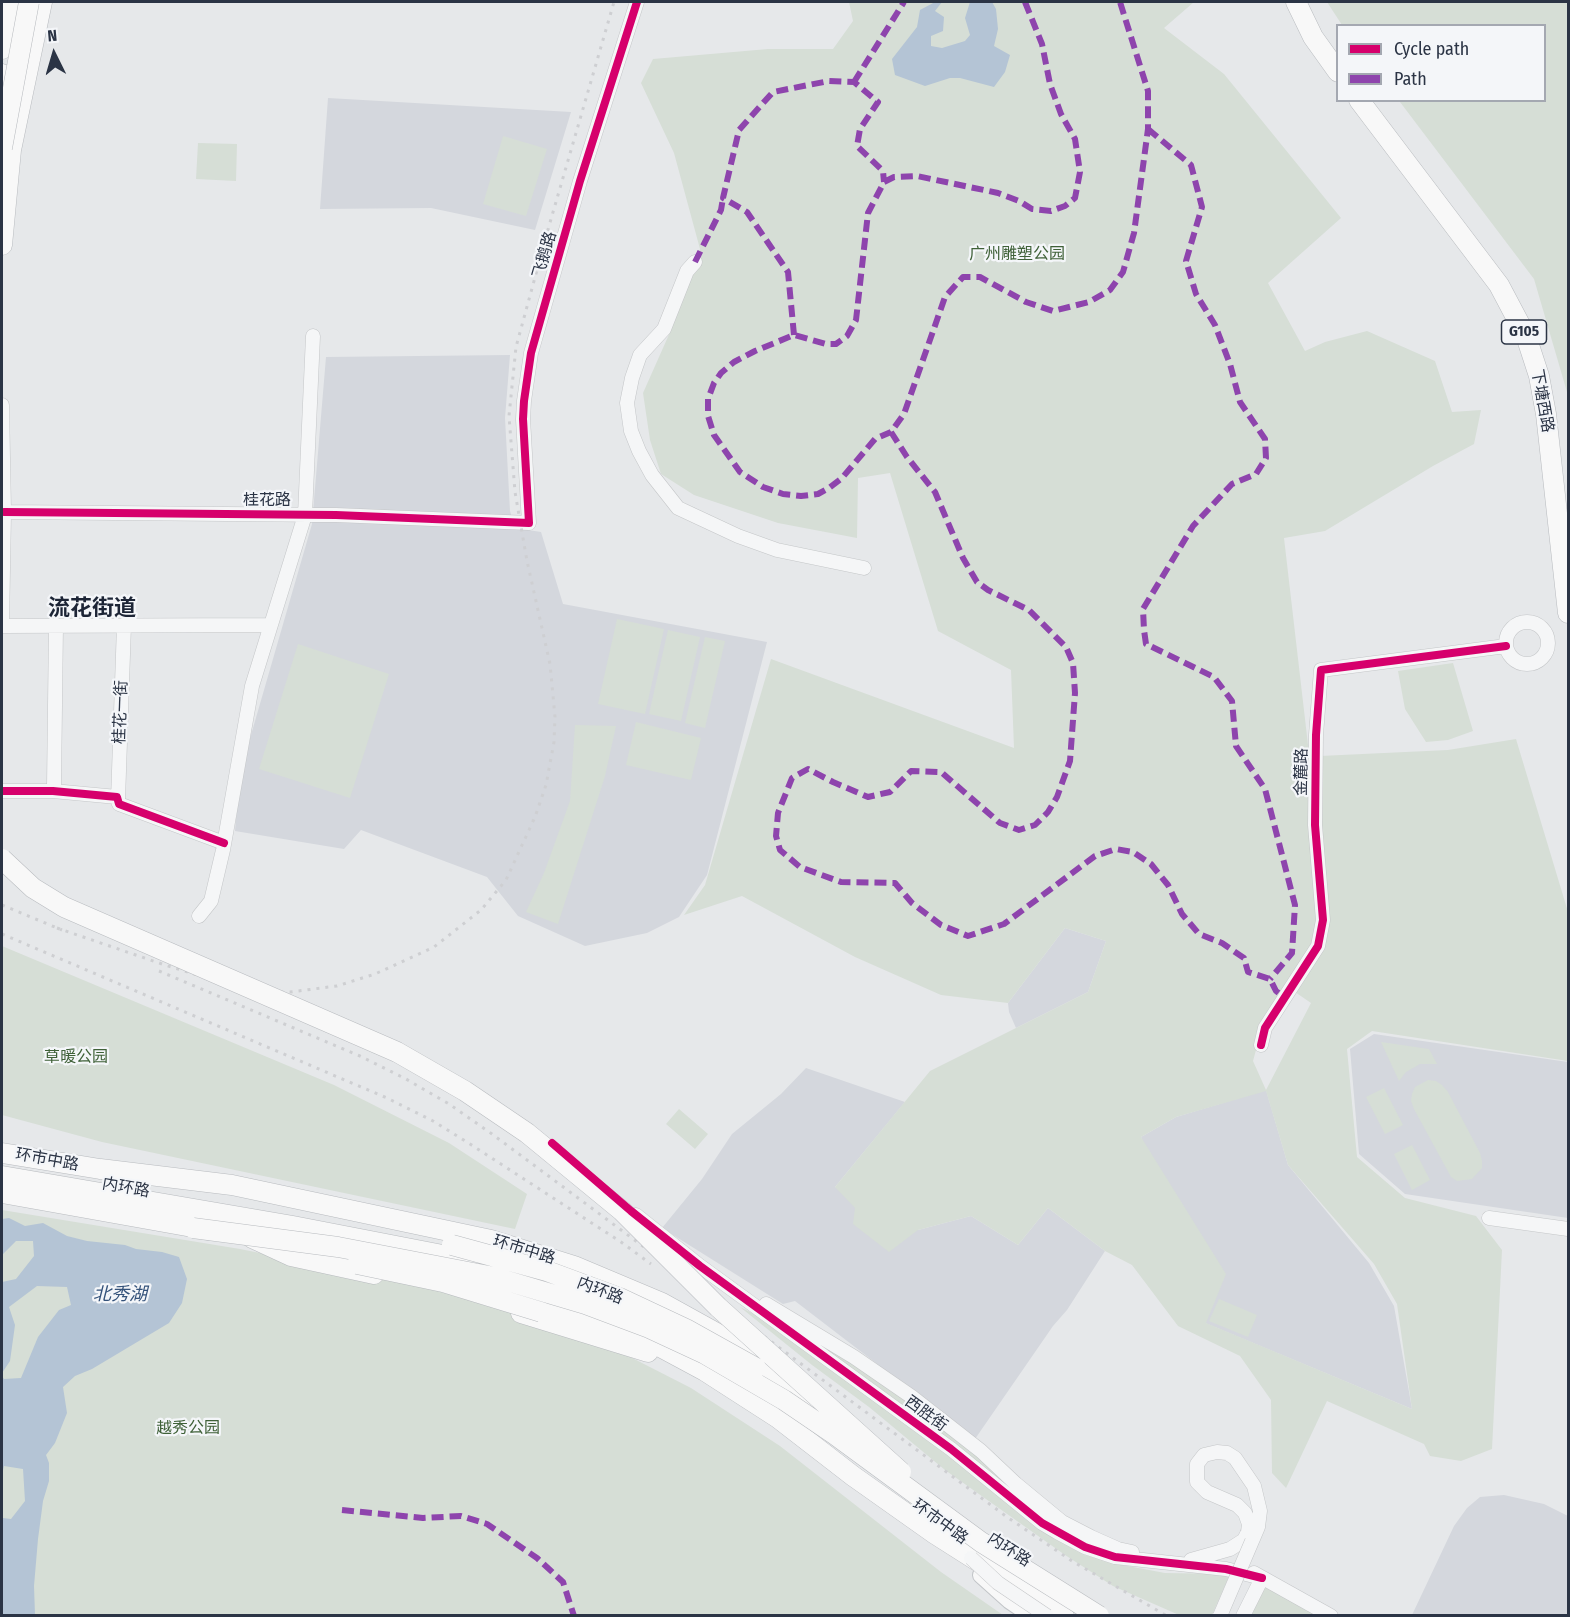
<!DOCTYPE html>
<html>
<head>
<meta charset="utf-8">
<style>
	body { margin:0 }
	#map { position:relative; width:1570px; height:1617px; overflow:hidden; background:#e6e8ea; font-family:"Fira Sans Condensed",sans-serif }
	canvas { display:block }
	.frame { position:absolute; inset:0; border:3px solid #2b3445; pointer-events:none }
	.legend { position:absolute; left:1336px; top:24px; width:210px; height:78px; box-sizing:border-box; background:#f4f6f9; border:2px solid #a4a8b1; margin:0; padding:8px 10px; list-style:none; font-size:18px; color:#2b3445 }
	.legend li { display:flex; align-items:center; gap:12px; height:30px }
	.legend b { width:30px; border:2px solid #a4a8b1 }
	.north { position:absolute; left:24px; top:24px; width:60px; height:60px; -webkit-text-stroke:4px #f4f6f9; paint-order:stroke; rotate:355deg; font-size:16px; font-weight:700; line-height:24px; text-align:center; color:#2b3445 }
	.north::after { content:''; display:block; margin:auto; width:21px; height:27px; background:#2b3445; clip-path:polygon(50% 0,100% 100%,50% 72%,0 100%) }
</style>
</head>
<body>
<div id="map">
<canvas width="1570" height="1617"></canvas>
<div class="frame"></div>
<ul class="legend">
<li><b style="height:8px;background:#d6006c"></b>Cycle path</li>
<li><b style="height:8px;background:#8e44ad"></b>Path</li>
</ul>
<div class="north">N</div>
</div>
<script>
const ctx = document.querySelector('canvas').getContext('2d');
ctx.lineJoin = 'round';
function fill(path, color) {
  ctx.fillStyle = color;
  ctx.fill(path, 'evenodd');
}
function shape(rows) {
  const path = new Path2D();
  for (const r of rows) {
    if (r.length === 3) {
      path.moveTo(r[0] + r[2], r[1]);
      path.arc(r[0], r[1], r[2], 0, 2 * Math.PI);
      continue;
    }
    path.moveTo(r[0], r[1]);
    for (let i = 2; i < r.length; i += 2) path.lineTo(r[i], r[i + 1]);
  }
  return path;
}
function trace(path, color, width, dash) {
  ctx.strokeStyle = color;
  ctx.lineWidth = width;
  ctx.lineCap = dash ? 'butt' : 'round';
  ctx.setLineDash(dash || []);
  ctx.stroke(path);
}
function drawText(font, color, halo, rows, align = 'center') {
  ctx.font = font + ' "Fira Sans Condensed","Noto Sans SC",sans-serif';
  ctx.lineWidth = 4.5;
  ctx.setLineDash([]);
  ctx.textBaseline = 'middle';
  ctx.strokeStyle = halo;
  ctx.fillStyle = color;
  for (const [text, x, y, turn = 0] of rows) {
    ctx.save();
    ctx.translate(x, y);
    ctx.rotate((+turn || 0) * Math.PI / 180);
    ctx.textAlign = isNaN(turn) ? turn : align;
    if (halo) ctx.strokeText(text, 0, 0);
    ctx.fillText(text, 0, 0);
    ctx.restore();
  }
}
fill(shape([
	[328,98,571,112,535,230,431,208,320,209],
	[510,355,505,418,510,511,515,528,541,532,563,604,767,642,707,875,679,917,647,933,585,946,518,916,487,877,361,830,344,849,235,831,240,773,312,524,326,357],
	[1065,928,1106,941,1088,992,1016,1028,1009,1012,1008,1003],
	[1374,1034,1568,1062,1568,1218,1405,1194,1359,1154,1350,1049],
	[806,1068,905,1102,835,1187,918,1230,971,1216,1018,1245,1048,1208,1105,1251,1067,1310,1053,1326,975,1439,795,1301,783,1304,662,1228,702,1179,732,1134,781,1094],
	[1266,1090,1288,1165,1369,1263,1394,1306,1412,1409,1205,1323,1141,1137,1176,1117],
	[1504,1495,1544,1504,1568,1516,1568,1614,1567,1616,1412,1615,1454,1526,1467,1508,1480,1497]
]), '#d4d7dd');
fill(shape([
	[849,2,1194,2,1164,28,1224,74,1341,218,1268,283,1305,351,1325,342,1367,331,1435,361,1452,412,1481,410,1474,444,1433,466,1325,531,1284,538,1310,762,1321,919,1315,946,1262,1028,1253,1061,1266,1090,1311,1003,1295,992,1323,948,1317,824,1320,756,1448,750,1516,739,1568,912,1568,1061,1372,1031,1347,1049,1357,1157,1405,1198,1476,1216,1502,1250,1492,1449,1461,1461,1430,1456,1424,1444,1327,1401,1286,1488,1272,1473,1271,1400,1240,1356,1178,1326,1132,1265,1105,1251,1048,1208,1018,1245,971,1216,918,1230,889,1252,853,1224,855,1208,835,1187,930,1071,1088,992,1106,941,1065,928,1008,1003,941,995,855,957,742,896,684,915,705,885,771,659,1014,748,1011,670,938,631,890,473,858,478,857,538,778,523,694,495,661,474,650,440,643,393,671,330,700,249,674,153,641,83,653,59,768,49,833,49,853,21],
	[1266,1091,1288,1165,1374,1264,1397,1304,1412,1409,1206,1323,1226,1274,1141,1137,1176,1117],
	[1327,2,1568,2,1568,403,1567,392,1534,279,1400,102,1402,100,1544,100,1544,26,1342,25],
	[503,136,547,149,526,216,483,204],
	[198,143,237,144,236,181,196,179],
	[617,619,664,629,645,714,598,704],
	[668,630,700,637,681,721,649,714],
	[705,637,725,641,705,728,685,723],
	[298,644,389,674,350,798,259,769],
	[1453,663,1473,731,1448,740,1426,742,1405,709,1398,671],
	[636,722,701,738,691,780,626,765],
	[575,725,616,726,605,776,558,924,526,912,544,873,570,801],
	[2,946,334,1085,449,1143,527,1194,515,1229,102,1142,2,1115],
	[1381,1042,1429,1049,1437,1064,1420,1064,1406,1072,1399,1081],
	[1428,1080,1436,1081,1442,1085,1448,1092,1480,1153,1482,1161,1482,1168,1472,1179,1457,1181,1451,1177,1414,1109,1411,1101,1412,1094,1415,1087],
	[1384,1088,1403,1125,1385,1134,1366,1097],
	[679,1109,708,1134,695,1149,666,1124],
	[1412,1145,1430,1180,1412,1190,1394,1154],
	[2,1210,240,1249,360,1273,427,1288,510,1311,597,1340,691,1388,780,1446,941,1572,1003,1615,2,1615],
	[1219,1299,1257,1315,1248,1337,1209,1321],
	[740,1307,766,1320,1072,1548,1085,1555,1117,1564,1165,1573,1230,1574,1212,1615,1179,1615,1113,1586,1065,1555,945,1470,869,1407,812,1365],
	[771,1312,924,1408,1060,1530],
	[1264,1586,1317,1616,1251,1616]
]), '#d6ded6');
fill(shape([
	[935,2,942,2,935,11,944,17,943,31,931,36,931,46,942,48,965,41,970,35,965,18,970,2,992,2,996,9,998,29,994,46,1010,55,1005,72,994,87,960,78,950,78,925,86,895,75,892,59,917,27,920,10],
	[9,1218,25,1226,43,1223,67,1236,87,1241,125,1245,136,1249,162,1252,179,1257,187,1279,182,1303,169,1323,92,1369,75,1376,63,1387,67,1413,55,1443,46,1455,49,1463,49,1481,43,1501,38,1539,34,1586,35,1615,2,1615,2,1515,3,1518,11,1519,25,1501,23,1469,4,1466,2,1475,2,1376,4,1379,21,1378,38,1337,59,1310,71,1305,67,1287,37,1286,9,1307,15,1325,10,1361,2,1373,2,1282,16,1279,34,1256,33,1241,16,1241,2,1255,2,1219]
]), '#b4c4d5');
const minor = shape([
	[695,262,687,271,664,329,640,355,632,378,627,403,631,431,639,451,652,475,678,508,738,536,777,550,864,568],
	[2,405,4,512,2,625],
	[4,512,336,515,529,523,523,419,524,401,531,353,580,181,637,2],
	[1527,643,21],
	[2,626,270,625],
	[54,786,56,625],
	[2,791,53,791,117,797,119,804,224,843],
	[118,800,124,625],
	[199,916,211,901,223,850,252,686,305,515,313,336],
	[1261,1045,1265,1028,1318,946,1323,920,1315,825,1316,735,1321,670,1506,646],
	[636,1215,700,1266,951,1449,1042,1523,1057,1532,1085,1547,1115,1557,1226,1569,1262,1578],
	[1489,1218,1568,1229],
	[766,1304,854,1357,912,1397,981,1451,1016,1484,1062,1522,1091,1537,1118,1549,1132,1552],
	[1191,1560,1230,1549,1244,1540,1248,1532],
	[1254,1573,1331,1616],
	[1243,1616,1262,1578]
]);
const major = shape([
	[981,1575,1010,1601,1032,1616]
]);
const highway = shape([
	[1296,2,1313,37,1338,72],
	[2,49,12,2],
	[2,74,6,79,12,80,18,79,26,74],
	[1359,100,1499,285,1526,336,1539,376,1546,414,1568,613],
	[2,245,11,150,42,2],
	[2,1153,100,1169,232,1185,491,1240,574,1266,662,1303,718,1334,743,1355],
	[2,1176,293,1226,489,1264],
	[2,1193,209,1230],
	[252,1238,291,1256,374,1274],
	[487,1286,559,1306,605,1323,651,1342,705,1371,778,1418,853,1476,935,1534,1064,1616],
	[521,1313,648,1352],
	[745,1352,821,1412]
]);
trace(minor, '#c4c6c8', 15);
trace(major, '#c2c5c8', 18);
trace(highway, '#b8bbbf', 21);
trace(minor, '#f5f6f7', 14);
trace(major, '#f8f8f8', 16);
trace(highway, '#f8f8f8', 20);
trace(shape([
	[2,905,62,930],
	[57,928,165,965,256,993,290,992,337,986,375,974,434,947,481,910,506,880,535,817,546,785,554,742,555,717,550,664,527,561,515,492,509,416,516,347,549,226,614,2],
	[2,934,387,1098,433,1121,470,1144,621,1242,651,1264],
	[159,971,360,1056,406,1079,449,1104,492,1134,1007,1517,1072,1561,1167,1616]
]), '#cecfd2', 3, [3, 6]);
const minorBridge = shape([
	[971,1558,998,1583,1047,1616],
	[1220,1616,1258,1527,1260,1511,1254,1486,1235,1458,1227,1453,1217,1452,1204,1455,1197,1464,1197,1482,1207,1492,1237,1505,1245,1513,1249,1524,1248,1532]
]);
const highwayBridge = shape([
	[2,148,29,2],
	[2,859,33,888,64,907,397,1052,465,1091,527,1133,622,1211,718,1307,901,1472],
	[193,1228,338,1247,494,1277,585,1304,649,1328,705,1354,784,1400,834,1434,981,1542,1099,1616],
	[452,1245,547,1271,620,1298,686,1329,756,1368],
	[357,1264,443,1282,541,1312]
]);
trace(minorBridge, '#c4c6c8', 15, []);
trace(highwayBridge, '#b8bbbf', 21, []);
trace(minorBridge, '#f5f6f7', 14);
trace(highwayBridge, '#f8f8f8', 20);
trace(shape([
	[1025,2,1042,44,1050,84,1061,114,1075,139,1080,172,1075,198,1065,206,1051,211,1032,209,1019,201,998,193,917,176,894,177,884,182,868,213,856,320,847,336,836,344,826,344,794,335,755,351,734,362,721,373,714,383,708,399,708,416,714,435,740,472,763,487,783,494,801,496,818,494,829,488,842,478,875,439,891,432,904,414,945,297,963,277,980,277,1026,302,1053,311,1089,302,1110,290,1123,272,1134,233,1148,129,1148,91,1120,2],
	[854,82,904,2],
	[1148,129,1191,165,1202,207,1186,261,1196,294,1215,325,1230,364,1240,402,1265,439,1266,458,1256,474,1232,484,1193,526,1143,609,1144,630,1146,644,1214,677,1232,701,1236,746,1265,789,1295,905,1292,953,1270,979],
	[695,262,721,210,723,198],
	[794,335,788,272,747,212,723,198,739,130,773,92,829,81,854,82,878,102,860,129,857,146,883,171,884,182],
	[891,432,907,457,935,492,963,558,977,582,988,590,1029,610,1066,647,1073,663,1075,693,1070,761,1057,797,1048,812,1035,825,1019,830,1000,823,941,772,911,771,890,792,868,797,833,782,808,769,792,778,778,813,776,836,780,850,800,867,841,882,895,883,912,903,941,925,968,936,1004,924,1095,856,1116,849,1133,852,1151,864,1168,885,1182,914,1199,934,1222,943,1244,958,1248,972,1270,979,1276,991,1285,998],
	[342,1510,423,1518,461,1516,487,1524,537,1558,563,1582,574,1616]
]), '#8e44ad', 6, [12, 6]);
trace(shape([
	[4,512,336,515,529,523,523,419,524,401,531,353,580,181,637,2],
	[2,791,53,791,117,797,119,804,224,843],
	[1261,1045,1265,1028,1318,946,1323,920,1315,825,1316,735,1321,670,1506,646],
	[552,1143,631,1211,700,1266,951,1449,1042,1523,1085,1547,1115,1557,1226,1569,1262,1578]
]), '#d6006c', 8);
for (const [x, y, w] of [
	[1524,332,45]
]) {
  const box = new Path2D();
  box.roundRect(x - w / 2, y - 12, w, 24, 4.5);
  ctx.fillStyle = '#f4f6f9';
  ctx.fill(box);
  trace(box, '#2b3445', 1.5);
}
drawText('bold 15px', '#2b3445', null, [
	["G105",1524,332]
]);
drawText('16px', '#2b3445', '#f4f6f9', [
	["飞鹅路",545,255,-74],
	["下塘西路",1542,401,80],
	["桂花路",267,501],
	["桂花一街",121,712,-88],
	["金麓路",1302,772,-89],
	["环市中路",47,1160,10],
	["内环路",126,1188,10],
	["环市中路",524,1250,17],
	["内环路",600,1291,21],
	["西胜街",926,1414,36],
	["环市中路",940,1522,36],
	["内环路",1009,1550,33]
]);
drawText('16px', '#3f6138', '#f4f6f9', [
	["广州雕塑公园",1017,255],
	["草暖公园",76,1058],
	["越秀公园",188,1429]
]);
drawText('italic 18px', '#34527a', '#f4f6f9', [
	["北秀湖",120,1295]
]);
drawText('bold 22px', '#1d2536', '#f4f6f9', [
	["流花街道",92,609]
]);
</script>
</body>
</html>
